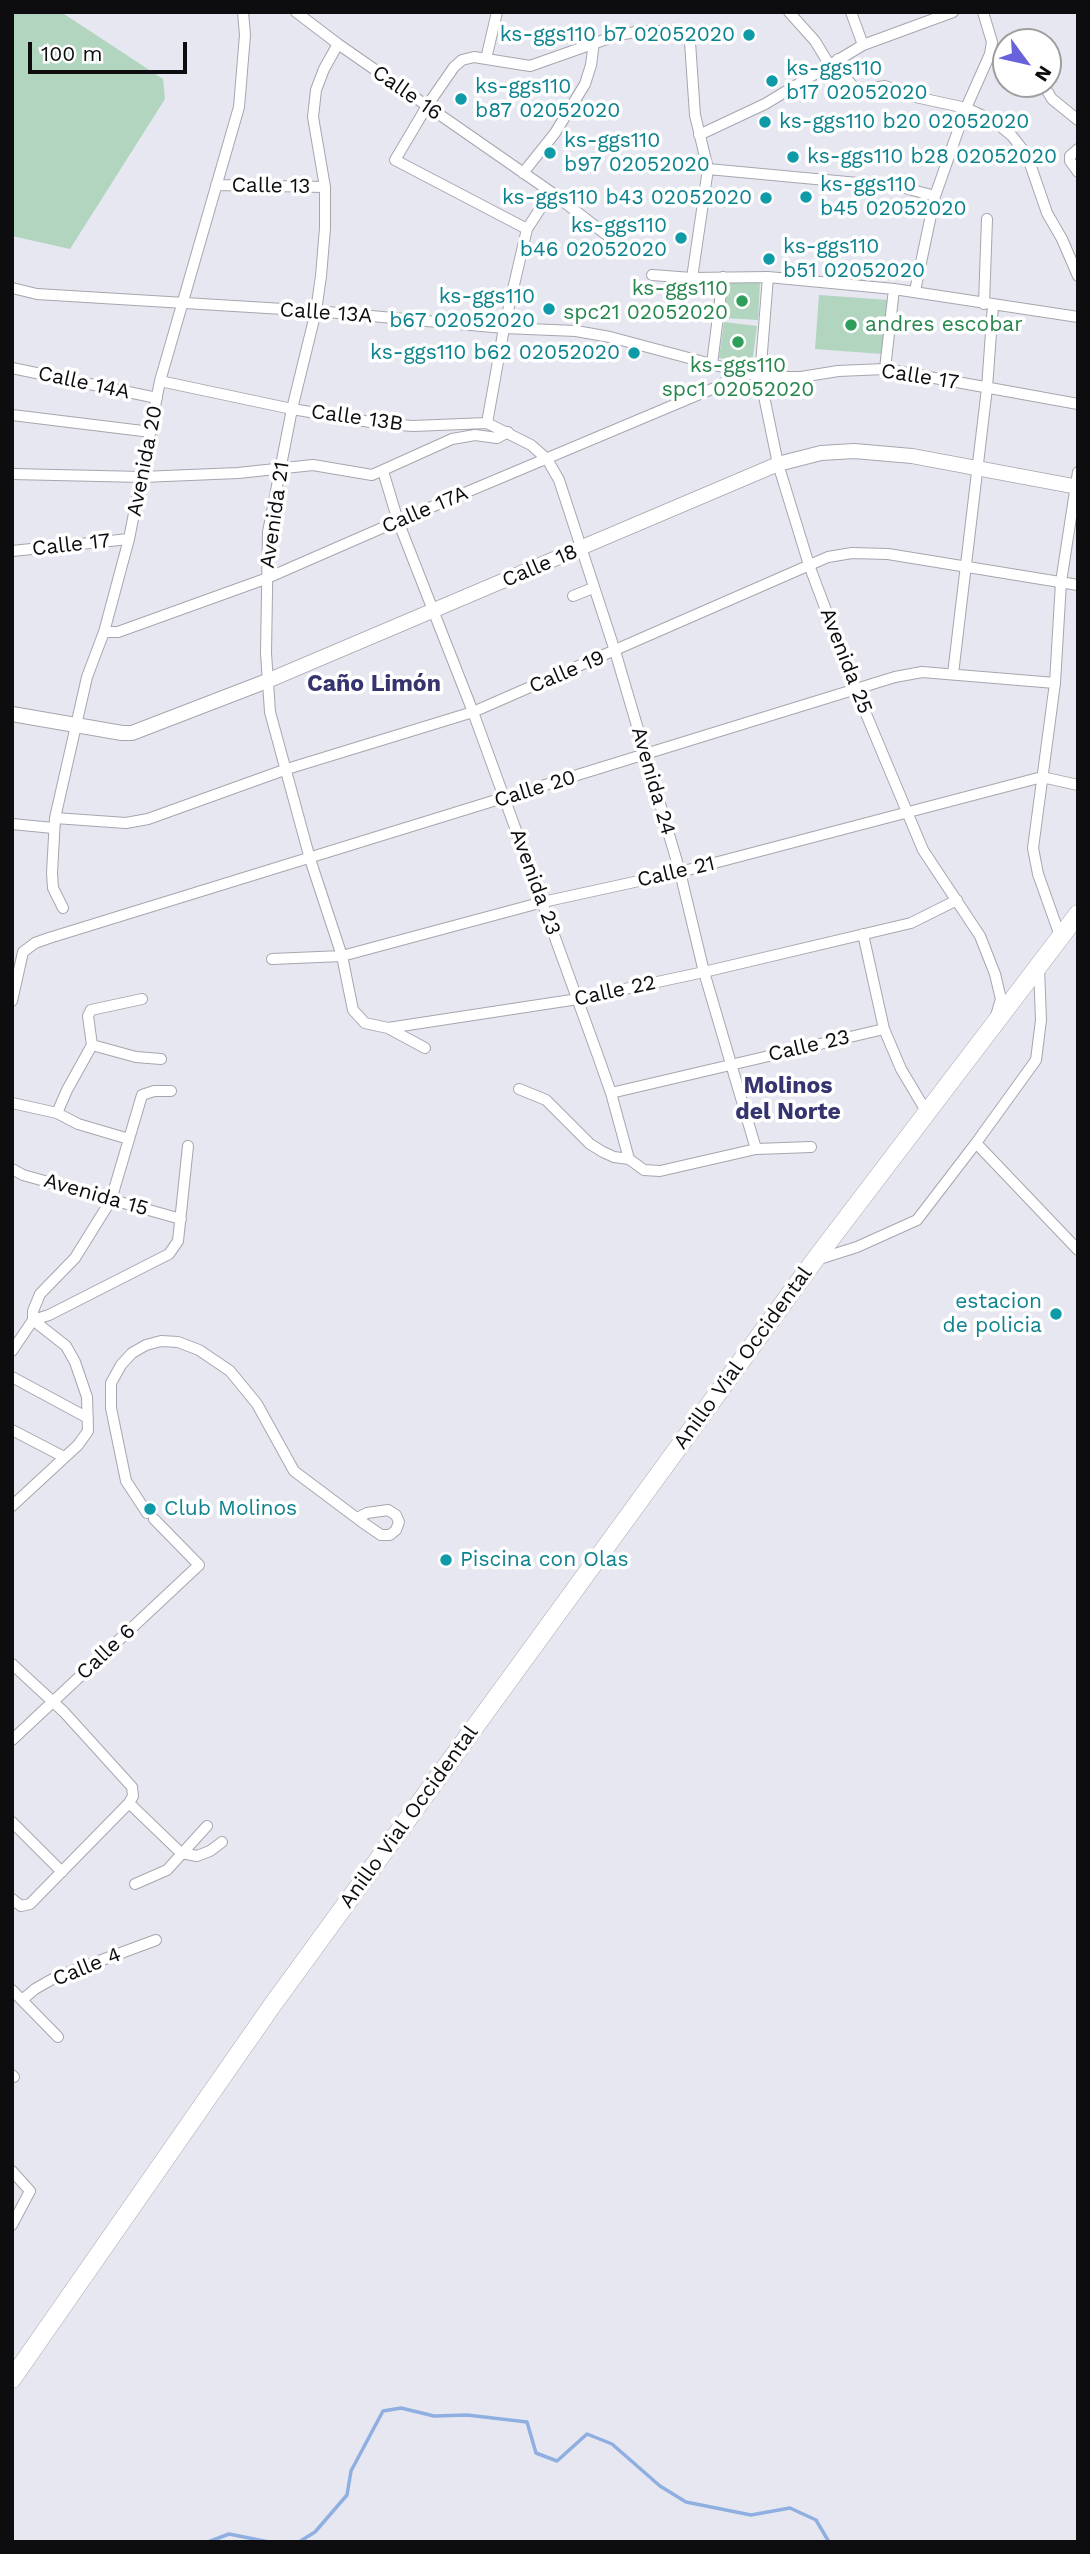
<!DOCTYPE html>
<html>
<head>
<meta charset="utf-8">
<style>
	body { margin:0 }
	#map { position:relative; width:1090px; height:2554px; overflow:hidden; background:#e7e7f1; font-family:"Work Sans",sans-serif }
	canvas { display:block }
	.frame { position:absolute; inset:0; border:14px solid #0d0d10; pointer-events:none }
	.north { position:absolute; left:992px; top:28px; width:70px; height:70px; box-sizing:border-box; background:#fff; border:2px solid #9e9e9f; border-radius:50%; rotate:123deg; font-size:19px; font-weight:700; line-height:28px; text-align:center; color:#0d0d10 }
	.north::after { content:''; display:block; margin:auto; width:24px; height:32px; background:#6862db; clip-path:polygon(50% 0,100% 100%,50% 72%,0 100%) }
	.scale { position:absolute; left:28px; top:42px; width:159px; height:32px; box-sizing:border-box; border:4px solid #0d0d10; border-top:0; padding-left:9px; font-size:21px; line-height:24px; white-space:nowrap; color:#0d0d10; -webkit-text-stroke:5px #fff; paint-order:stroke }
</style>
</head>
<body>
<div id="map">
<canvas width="1090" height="2554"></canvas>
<div class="frame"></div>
<div class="north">N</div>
<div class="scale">100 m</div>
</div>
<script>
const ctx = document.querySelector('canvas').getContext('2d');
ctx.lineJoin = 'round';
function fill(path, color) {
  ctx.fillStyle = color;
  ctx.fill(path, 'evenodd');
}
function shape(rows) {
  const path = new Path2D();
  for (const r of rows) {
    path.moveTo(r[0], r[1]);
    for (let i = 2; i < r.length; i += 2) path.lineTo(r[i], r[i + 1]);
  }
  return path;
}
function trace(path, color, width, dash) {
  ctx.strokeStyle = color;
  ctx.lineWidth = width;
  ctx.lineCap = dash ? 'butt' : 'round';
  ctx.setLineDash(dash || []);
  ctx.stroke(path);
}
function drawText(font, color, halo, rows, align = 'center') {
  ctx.font = font + ' "Work Sans",sans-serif';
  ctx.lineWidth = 7;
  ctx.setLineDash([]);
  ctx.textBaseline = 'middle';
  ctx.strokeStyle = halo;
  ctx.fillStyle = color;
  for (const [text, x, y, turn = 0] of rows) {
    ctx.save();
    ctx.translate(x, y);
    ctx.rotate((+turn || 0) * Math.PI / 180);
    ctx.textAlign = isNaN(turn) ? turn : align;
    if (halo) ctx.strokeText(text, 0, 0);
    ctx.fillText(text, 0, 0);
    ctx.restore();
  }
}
fill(shape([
	[12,12,61,12,163,79,165,99,70,249,12,236],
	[726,282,760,283,758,320,724,318],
	[819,295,888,300,883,354,815,349],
	[724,322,757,326,752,363,719,358]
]), '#b1d5be');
trace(shape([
	[208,2542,229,2534,269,2542],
	[299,2542,315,2532,347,2495,351,2471,383,2411,401,2408,434,2416,467,2415,527,2422,536,2453,557,2461,587,2434,612,2444,660,2486,686,2502,751,2515,790,2508,816,2520,829,2542]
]), '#90afe1', 3.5);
const minor = shape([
	[296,12,338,44,551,192,621,246],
	[789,12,815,41,829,64],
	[851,12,863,45],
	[338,44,324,69,316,90,313,117,325,187,325,228,321,276,316,311,292,409,268,532,266,653,270,712,310,859,342,956,353,1010,365,1023,388,1028,578,999,704,972,911,923,957,900],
	[990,54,1006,58],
	[486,59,497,12],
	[838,59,841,72,857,91,885,86,911,96,966,108,994,121,1012,136,1027,155,1047,213,1062,239,1078,276],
	[1043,84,1052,99,1078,120],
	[699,135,765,104,863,45,953,12],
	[1078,149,1070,156,1070,161,1078,172],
	[708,169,901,187,935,196],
	[523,173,555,133,585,84,591,65,594,42],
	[216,185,325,187],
	[527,229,395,160,427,106,454,67,462,60,474,57,530,66,618,35,642,31,678,31,686,34,690,42,695,115,708,169,692,278],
	[652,275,692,278,768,277,894,289,1078,317],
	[768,277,760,377,778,464,809,565,856,690,923,850,980,936,995,974,1001,999,996,1016],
	[12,288,37,294,316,311,504,328,576,331,610,337,760,377,801,377,838,371,885,369,1078,404],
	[915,291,935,196,966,108,990,54,992,42,983,12],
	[984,304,987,219],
	[712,364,723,277],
	[12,368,157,398],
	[885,369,894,289],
	[160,381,292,409,376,423,413,426,487,423,531,445,547,459,559,480,615,651,680,872,704,972,756,1149],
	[12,415,151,432],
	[487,423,504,328,527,229,551,192],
	[383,471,398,521,473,712,598,1056,611,1093,629,1159,644,1170,660,1171,756,1149,811,1147],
	[12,474,142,477,238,473,313,465,372,475,452,439,475,435,497,438,508,432],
	[12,551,129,539],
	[573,596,593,588],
	[104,632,118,632,265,579,398,521,719,386,740,372],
	[953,674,987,388,993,305],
	[55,818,126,823,148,819,287,769,473,712,828,557,852,553,888,554,1078,585],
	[12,824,53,828],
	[63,908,53,888,52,873,55,818,87,677,104,632,129,539,160,381,239,107,245,35,243,12],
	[863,934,884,1029,901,1069,926,1111],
	[1060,936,1038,874,1033,848,1055,683,1061,582,1078,472],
	[23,952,35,943,49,938,895,677,922,672,1055,683],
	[272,959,342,956,543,902,680,872,1042,777,1078,785],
	[12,1001,23,952],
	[388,1028,425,1048],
	[92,1045,136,1057,161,1059],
	[519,1089,546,1100,590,1144,603,1152,614,1157,629,1159],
	[611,1093,884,1029],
	[12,1103,57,1113,78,1124,129,1139],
	[57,1113,67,1090,92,1045,88,1016,91,1010,142,999],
	[976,1143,1078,1250],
	[12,1169,23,1175,181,1219],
	[816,1260,857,1247,917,1220,976,1143,1036,1060,1041,1020,1039,968],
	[33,1320,49,1315,169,1254,178,1241,188,1146],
	[12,1351,33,1320,33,1311,40,1294,75,1258,111,1200,142,1095,154,1091,171,1091],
	[12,1377,88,1418],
	[12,1430,64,1457],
	[12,1506,78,1445,88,1431,87,1397,75,1362,66,1346,33,1320],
	[147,1513,126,1481,111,1408,111,1383,121,1365,132,1353,146,1345,161,1341,178,1342,199,1350,230,1371,257,1404,294,1471,362,1522,381,1535,390,1535,396,1530,399,1522,396,1515,388,1510,367,1513,357,1518],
	[12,1664,64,1712,132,1787,133,1796,129,1803,30,1904,21,1906,12,1899],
	[12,1740,199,1565,154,1519],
	[129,1803,181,1853,197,1856,210,1851,222,1842],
	[12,1822,62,1872],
	[135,1884,167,1870,207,1826],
	[12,1990,58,2037],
	[22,2000,35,1989,56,1977,156,1940],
	[12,2075,14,2077],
	[12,2171,30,2191,12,2225]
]);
const tertiary = shape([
	[12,714,122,733,132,733,267,681,778,464,821,453,854,451,912,456,1078,487]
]);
const trunk = shape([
	[12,2379,271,2007,814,1261,1078,914]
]);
trace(minor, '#a6a6af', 12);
trace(tertiary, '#a6a6af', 16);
trace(trunk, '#a6a6af', 19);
trace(minor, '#fff', 10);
trace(tertiary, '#fff', 14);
trace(trunk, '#fff', 18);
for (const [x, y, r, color] of [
	[749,35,7,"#0f9aa8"],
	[772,81,7,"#0f9aa8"],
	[461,99,7,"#0f9aa8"],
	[765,122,7,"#0f9aa8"],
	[550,153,7,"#0f9aa8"],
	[793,157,7,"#0f9aa8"],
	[806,197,7,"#0f9aa8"],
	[766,198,7,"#0f9aa8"],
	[681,238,7,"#0f9aa8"],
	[769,259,7,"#0f9aa8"],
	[742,301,7,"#2e9e5b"],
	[549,309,7,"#0f9aa8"],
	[851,325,7,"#2e9e5b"],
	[738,342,7,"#2e9e5b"],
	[634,353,7,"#0f9aa8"],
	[1056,1314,7,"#0f9aa8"],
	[150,1509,7,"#0f9aa8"],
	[446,1560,7,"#0f9aa8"]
]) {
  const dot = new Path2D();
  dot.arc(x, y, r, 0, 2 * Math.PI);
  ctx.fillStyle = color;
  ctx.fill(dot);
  trace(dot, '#fff', 2.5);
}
drawText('21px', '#0d838f', '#fff', [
	["ks-ggs110 b7 02052020",735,35,"right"],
	["ks-ggs110",786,69],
	["b17 02052020",786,93],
	["ks-ggs110",475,87],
	["b87 02052020",475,111],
	["ks-ggs110 b20 02052020",779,122],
	["ks-ggs110",564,141],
	["b97 02052020",564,165],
	["ks-ggs110 b28 02052020",807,157],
	["ks-ggs110",820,185],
	["b45 02052020",820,209],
	["ks-ggs110 b43 02052020",752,198,"right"],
	["ks-ggs110",667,226,"right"],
	["b46 02052020",667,250,"right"],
	["ks-ggs110",783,247],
	["b51 02052020",783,271],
	["ks-ggs110",535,297,"right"],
	["b67 02052020",535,321,"right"],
	["ks-ggs110 b62 02052020",620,353,"right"],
	["estacion",1042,1302,"right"],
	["de policia",1042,1326,"right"],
	["Club Molinos",164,1509],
	["Piscina con Olas",460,1560]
], 'left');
drawText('21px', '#0d0d10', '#fff', [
	["Calle 16",407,93,35],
	["Calle 13",271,186,1],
	["Calle 13A",326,313,4],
	["Calle 17",920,377,9],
	["Calle 14A",84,383,12],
	["Calle 13B",357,418,8],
	["Avenida 20",145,461,-79],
	["Calle 17A",425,510,-23],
	["Avenida 21",275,515,-82],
	["Calle 17",71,545,-6],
	["Calle 18",540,566,-23],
	["Avenida 25",846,661,69],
	["Calle 19",567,672,-23],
	["Avenida 24",653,781,74],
	["Calle 20",535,789,-17],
	["Calle 21",676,872,-13],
	["Avenida 23",535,882,70],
	["Calle 22",615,991,-12],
	["Calle 23",809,1046,-13],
	["Avenida 15",96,1195,16],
	["Anillo Vial Occidental",743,1358,-54],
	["Calle 6",106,1652,-43],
	["Anillo Vial Occidental",409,1817,-54],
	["Calle 4",87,1967,-22]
]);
drawText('21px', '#27864d', '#fff', [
	["ks-ggs110",728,289],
	["spc21 02052020",728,313],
	["andres escobar",865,325,"left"],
	["ks-ggs110",738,366,"center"],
	["spc1 02052020",738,390,"center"]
], 'right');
drawText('bold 23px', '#35346f', '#fff', [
	["Caño Limón",374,684],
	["Molinos",788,1086],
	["del Norte",788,1112]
]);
</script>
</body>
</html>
